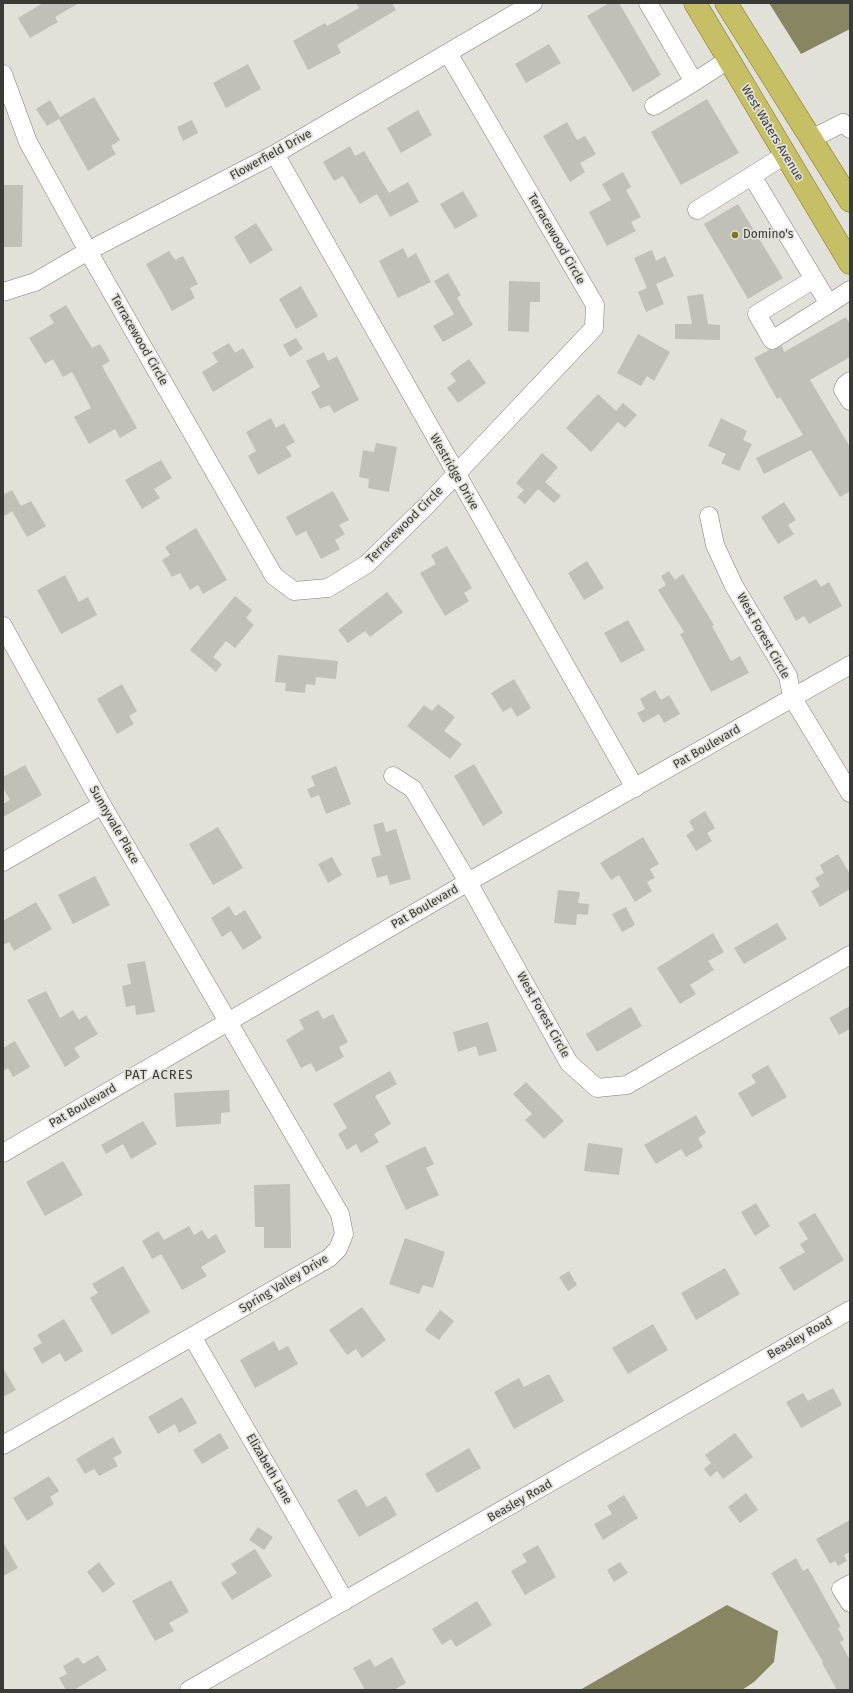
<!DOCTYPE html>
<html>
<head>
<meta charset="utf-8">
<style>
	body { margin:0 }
	#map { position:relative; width:853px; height:1693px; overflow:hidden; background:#e1e1d9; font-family:"Fira Sans",sans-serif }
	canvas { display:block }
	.frame { position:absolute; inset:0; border:4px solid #3a3a37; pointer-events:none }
</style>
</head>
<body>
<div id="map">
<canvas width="853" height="1693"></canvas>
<div class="frame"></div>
</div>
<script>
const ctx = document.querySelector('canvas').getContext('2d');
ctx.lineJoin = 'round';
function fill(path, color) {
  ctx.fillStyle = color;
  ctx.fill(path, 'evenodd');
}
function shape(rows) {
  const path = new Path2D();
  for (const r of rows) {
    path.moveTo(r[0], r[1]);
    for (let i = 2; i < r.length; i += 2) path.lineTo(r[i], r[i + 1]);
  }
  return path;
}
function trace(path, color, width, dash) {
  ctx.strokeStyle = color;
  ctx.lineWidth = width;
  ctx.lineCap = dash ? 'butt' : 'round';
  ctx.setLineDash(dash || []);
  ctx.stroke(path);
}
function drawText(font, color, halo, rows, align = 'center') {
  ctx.font = font + ' "Fira Sans",sans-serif';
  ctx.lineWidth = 3.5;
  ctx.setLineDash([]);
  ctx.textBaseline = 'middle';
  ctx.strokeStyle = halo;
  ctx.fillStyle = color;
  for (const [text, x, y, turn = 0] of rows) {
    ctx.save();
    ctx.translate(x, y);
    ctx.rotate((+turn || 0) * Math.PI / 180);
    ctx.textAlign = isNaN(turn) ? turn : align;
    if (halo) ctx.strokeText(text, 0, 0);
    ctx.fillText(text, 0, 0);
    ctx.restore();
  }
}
fill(shape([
	[769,3,850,3,850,29,801,54],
	[727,1605,778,1631,774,1662,754,1682,742,1690,580,1690]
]), '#888562');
fill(shape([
	[43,3,79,3,55,17,58,22,30,38,18,18],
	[356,3,392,3,396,10,337,45,341,53,308,70,293,41,325,23,327,26,359,8],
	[609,3,619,3,661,75,633,92,587,16],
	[549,44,561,63,526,83,515,64],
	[248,64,261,89,226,108,213,83],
	[94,97,120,140,111,146,116,154,88,171,59,119,47,126,36,109,50,100,60,117],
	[707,99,739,153,681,185,651,132],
	[418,110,432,135,401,153,387,128],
	[192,120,198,133,183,141,177,127],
	[567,122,577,140,585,136,596,154,580,163,585,172,570,182,543,136],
	[350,146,355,156,364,151,389,193,408,182,419,202,390,217,377,194,360,204,343,176,334,181,323,162],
	[623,172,631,187,626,190,641,217,631,222,636,231,607,246,589,212,611,200,602,184],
	[3,185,23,185,22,247,3,247],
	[463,191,478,216,455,229,440,204],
	[738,204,783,278,748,299,704,224],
	[256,223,273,250,250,264,234,237],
	[403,248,408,258,416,253,431,282,398,298,379,261],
	[652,250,656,261,665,256,674,276,656,284,664,304,646,312,638,292,647,288,634,258],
	[169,251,175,260,183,256,198,284,190,288,195,298,172,311,146,264],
	[448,273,461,295,457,298,473,325,443,342,433,326,454,314,434,281],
	[509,281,540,282,540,302,530,302,529,332,508,331],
	[301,286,318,316,296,329,279,299],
	[703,294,708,324,720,325,720,340,675,339,675,324,692,324,687,296],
	[66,305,92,348,100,344,110,361,102,366,137,428,120,438,115,429,89,444,74,417,91,408,77,381,72,372,63,377,53,359,45,364,29,338,54,323,49,315],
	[846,317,850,324,850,357,810,380,850,447,850,491,840,497,811,450,764,474,756,458,803,435,780,397,777,399,754,358,769,350,773,350,782,346,784,352],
	[638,334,670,352,654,381,647,376,641,386,617,373],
	[296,338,303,349,290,357,283,345],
	[229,343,235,353,243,348,254,367,213,392,202,372,218,362,212,353],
	[324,352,328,361,337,356,359,400,334,413,329,405,320,409,311,392,320,387,306,361],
	[469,359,486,383,458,403,447,388,456,381,450,373],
	[598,394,616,411,623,403,637,415,625,428,618,422,591,452,566,428],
	[271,418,276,428,284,423,295,442,286,447,292,456,258,475,248,456,256,451,246,432],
	[721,418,747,431,743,440,752,444,739,471,721,463,726,454,708,446],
	[376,443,397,447,389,492,368,488,369,479,359,477,363,450,374,452],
	[542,453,558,467,545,482,561,496,554,503,538,489,525,504,517,497,524,490,516,483],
	[161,460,172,478,154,489,160,498,142,509,125,480],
	[12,490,21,506,31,501,46,526,27,537,12,511,3,517,3,495],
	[333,491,349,520,339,525,345,534,335,540,340,549,321,559,306,531,296,536,286,517],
	[784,502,796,520,788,525,794,534,778,544,761,517],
	[196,528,227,580,203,594,198,585,190,590,180,573,172,577,162,560,170,555,165,547],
	[447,546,472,588,464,593,469,601,445,616,420,573,436,564,431,555],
	[587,561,604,588,584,600,568,573],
	[669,571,675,580,683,574,714,625,712,626,731,661,740,656,749,673,711,692,680,634,684,632,658,590,666,585,661,576],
	[65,575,79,602,88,597,97,615,61,634,37,590],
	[816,579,821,587,829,582,842,606,809,624,804,616,796,621,783,597],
	[387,592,403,612,370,637,365,631,348,643,338,630],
	[235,596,252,610,246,618,254,625,235,648,226,641,213,657,222,664,216,672,190,650],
	[628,620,645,650,621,663,604,633],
	[278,655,338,661,336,679,316,677,315,685,306,684,305,693,285,691,286,683,275,682],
	[514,679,531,708,517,717,511,707,503,712,491,693],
	[122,684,137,711,129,716,134,724,117,734,97,699],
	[655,690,661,700,669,695,680,714,664,723,659,714,643,723,637,713,645,709,640,699],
	[438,704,455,717,444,731,462,744,450,759,407,726,424,705,432,711],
	[474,764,503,813,483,826,454,776],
	[25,765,42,795,3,817,3,804,10,800,3,788,3,777],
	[336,766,351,804,326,814,319,795,311,798,307,789,315,786,311,776],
	[705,811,715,828,707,833,712,841,696,851,686,835,694,830,689,821],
	[383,822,386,832,396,829,411,879,390,885,387,875,377,878,371,858,381,855,373,825],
	[218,827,243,868,213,885,189,844],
	[643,837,659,864,650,869,655,878,647,882,652,891,635,902,619,875,611,880,600,863],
	[838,854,850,874,850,889,820,907,811,891,820,886,815,878,824,873,820,865],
	[332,857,342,875,328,883,318,864],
	[95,876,110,905,73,924,58,895],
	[558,890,580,892,578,903,589,904,588,915,577,914,576,925,554,923],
	[36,902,52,929,14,951,9,942,3,945,3,921],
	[229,906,235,916,245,910,262,938,243,950,231,931,222,937,211,918],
	[626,907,635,925,622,932,612,914],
	[777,923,787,939,744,964,734,948],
	[713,933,724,952,708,961,714,970,690,985,696,994,680,1004,657,968],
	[145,961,155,1012,136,1015,135,1005,126,1007,122,986,131,984,127,964],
	[46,991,60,1018,73,1010,79,1020,86,1015,98,1034,74,1048,80,1057,65,1067,27,1000],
	[850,1006,850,1029,839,1035,829,1018],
	[631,1007,642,1026,597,1052,586,1034],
	[318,1010,323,1019,333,1014,348,1042,339,1047,344,1057,316,1072,311,1063,301,1068,286,1040,304,1029,299,1020],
	[488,1022,497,1051,479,1056,476,1046,458,1052,453,1032],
	[15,1041,30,1067,13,1077,8,1068,3,1071,3,1048],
	[768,1065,787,1097,752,1117,738,1093,756,1083,751,1075],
	[390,1071,397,1084,375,1096,391,1124,374,1134,379,1142,361,1153,356,1144,347,1150,338,1134,347,1128,333,1104],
	[526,1082,564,1121,544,1139,525,1120,532,1114,513,1094],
	[229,1090,230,1112,221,1113,221,1124,176,1127,174,1093],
	[696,1115,706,1133,698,1138,703,1147,686,1157,681,1149,656,1164,644,1145],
	[143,1121,157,1144,131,1159,123,1144,106,1154,101,1145],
	[588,1143,623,1148,619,1175,584,1171],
	[425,1146,434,1164,426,1168,439,1195,406,1210,385,1166],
	[63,1161,83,1195,45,1216,26,1182],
	[290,1184,291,1248,264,1248,264,1227,255,1227,254,1185],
	[756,1203,770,1226,755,1236,741,1212],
	[815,1213,844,1260,794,1291,779,1267,805,1252,800,1244,808,1239,798,1223],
	[189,1226,194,1235,202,1230,208,1239,216,1234,226,1252,201,1267,207,1276,182,1290,161,1254,152,1259,142,1241,158,1231,164,1240],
	[405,1238,445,1252,433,1288,423,1285,419,1294,389,1284],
	[123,1266,150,1312,112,1335,90,1298,98,1293,92,1284],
	[725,1268,740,1294,696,1320,681,1293],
	[569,1271,577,1285,568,1291,559,1277],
	[362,1307,386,1340,362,1358,356,1349,347,1355,329,1330],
	[440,1310,454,1321,439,1340,425,1330],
	[64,1319,83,1351,65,1362,60,1353,42,1364,33,1348,42,1343,37,1335],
	[653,1324,668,1350,628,1374,612,1348],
	[274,1341,279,1351,288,1346,298,1364,255,1388,240,1360],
	[3,1368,16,1390,3,1397],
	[549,1374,564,1401,514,1429,494,1392,519,1378,524,1387],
	[833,1388,842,1405,801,1428,786,1402,803,1393,808,1401],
	[182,1397,197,1423,179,1433,175,1424,158,1434,148,1417],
	[220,1433,229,1448,202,1464,193,1450],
	[735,1433,753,1457,723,1479,717,1471,710,1477,704,1469,711,1463,705,1455],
	[113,1437,122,1453,113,1458,118,1466,99,1476,94,1469,85,1474,76,1459],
	[469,1448,481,1468,437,1493,425,1474],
	[49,1476,59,1491,50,1497,54,1504,27,1521,13,1498],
	[356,1489,367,1507,386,1496,397,1515,359,1537,337,1500],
	[746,1493,758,1510,740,1523,728,1507],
	[624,1495,638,1518,603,1540,594,1524,612,1514,607,1506],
	[850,1520,850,1552,844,1555,847,1561,838,1566,835,1561,830,1564,816,1539],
	[258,1527,273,1537,264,1550,249,1540],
	[3,1542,18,1568,3,1576],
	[538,1545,556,1577,525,1595,511,1571,527,1562,522,1554],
	[255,1549,272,1576,232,1600,221,1583,237,1573,231,1564],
	[796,1558,803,1571,808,1568,841,1627,838,1628,844,1640,840,1642,850,1660,850,1690,837,1690,822,1663,823,1662,771,1573],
	[99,1562,115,1584,103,1593,87,1572],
	[620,1562,628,1573,614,1582,607,1570],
	[171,1580,189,1612,169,1623,174,1631,155,1641,132,1601],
	[477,1601,492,1625,456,1647,451,1639,442,1645,432,1629],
	[98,1655,107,1670,74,1690,66,1690,59,1678,67,1674,63,1666,78,1657,83,1664],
	[392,1657,406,1683,394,1690,365,1690,353,1668,370,1659,375,1667]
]), '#c0bfb8');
const minor = shape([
	[648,3,694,82,728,60],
	[3,74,28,142,88,251,274,576,294,591,328,588,367,564,425,507,594,328,595,305,448,53],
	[654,106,694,82],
	[811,139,843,123,850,129],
	[275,154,635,788],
	[752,176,829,304,850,290],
	[697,210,785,155],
	[814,279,757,314,772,340,829,304],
	[3,292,35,282,88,251,275,154,533,3],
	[850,381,845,385,843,390,850,401],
	[709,516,715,545,734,586,788,676,792,697,850,793],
	[3,626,102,805,340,1214,344,1234,338,1249,329,1258,3,1445],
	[393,776,413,789,468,882,569,1063,597,1088,627,1085,850,955],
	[3,862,102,805],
	[3,1153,468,882,850,665],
	[193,1338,345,1601],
	[850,1584,841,1589,850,1603],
	[189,1690,850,1310]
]);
const major = shape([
	[695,3,850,263],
	[726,3,850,201]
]);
trace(minor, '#7f7f78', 19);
trace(major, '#7c7413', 23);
trace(minor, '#fff', 18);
trace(major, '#c6bf66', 22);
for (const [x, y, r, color] of [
	[735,235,4,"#7e7518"]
]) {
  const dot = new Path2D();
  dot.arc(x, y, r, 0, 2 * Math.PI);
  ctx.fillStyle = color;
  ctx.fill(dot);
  trace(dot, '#e1e1d9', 1.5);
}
drawText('12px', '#3a3a37', '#e1e1d9', [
	["West Waters Avenue",772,133,59],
	["Flowerfield Drive",271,155,-29],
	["Terracewood Circle",556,239,60],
	["Terracewood Circle",139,340,60],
	["Westridge Drive",454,472,60],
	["Terracewood Circle",405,525,-45],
	["West Forest Circle",763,636,61],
	["Pat Boulevard",707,747,-30],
	["Sunnyvale Place",114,825,60],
	["Pat Boulevard",425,907,-30],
	["West Forest Circle",543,1015,61],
	["Pat Boulevard",83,1106,-30],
	["Spring Valley Drive",284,1284,-31],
	["Beasley Road",800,1338,-30],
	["Elizabeth Lane",269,1469,60],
	["Beasley Road",520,1501,-30]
]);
drawText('12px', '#3a3a37', '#e1e1d9', [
	["Domino's",743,235]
], 'left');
ctx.letterSpacing = '1px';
drawText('13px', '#3a3a37', '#e1e1d9', [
	["PAT ACRES",159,1075]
]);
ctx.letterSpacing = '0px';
</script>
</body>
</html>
